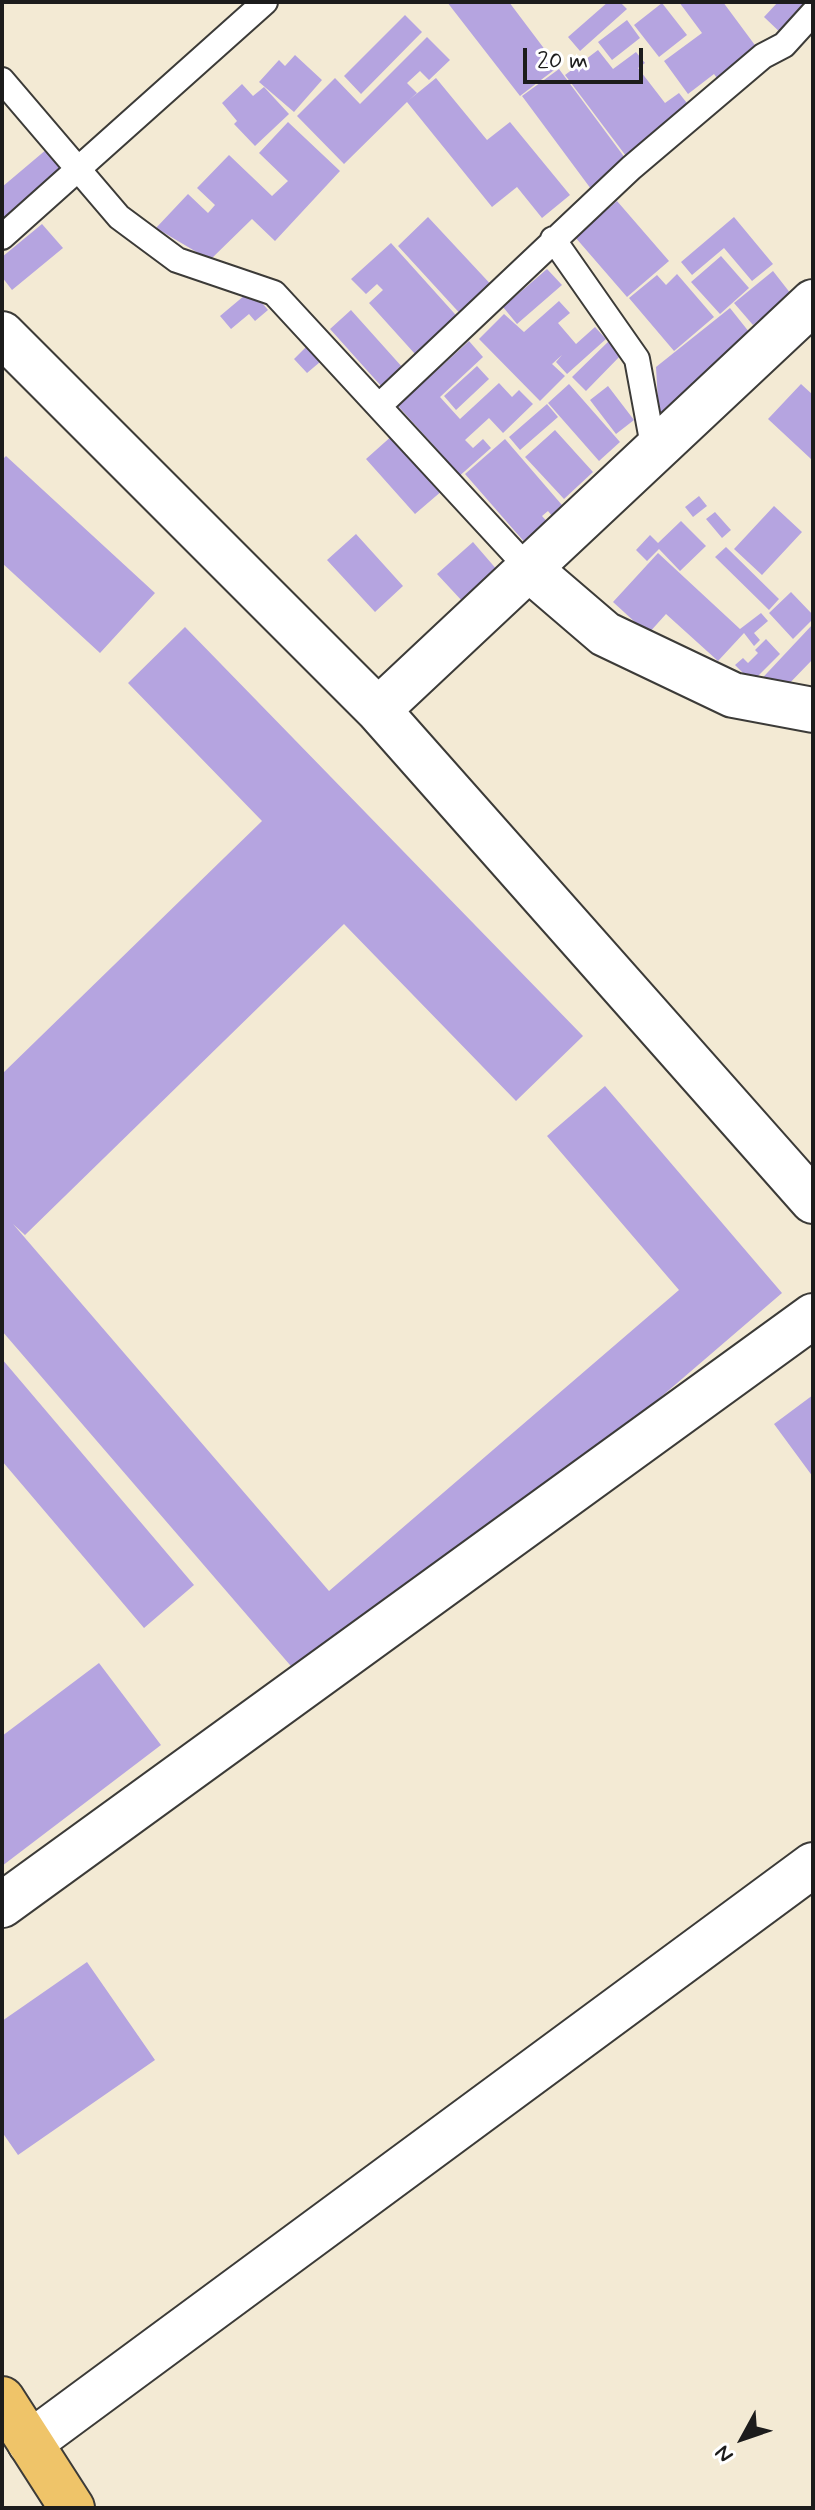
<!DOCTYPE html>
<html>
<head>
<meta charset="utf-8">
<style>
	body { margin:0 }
	#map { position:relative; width:815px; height:2510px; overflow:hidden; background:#f3ead4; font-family:Mynerve,sans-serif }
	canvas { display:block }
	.frame { position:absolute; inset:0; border:4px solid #1c1c1c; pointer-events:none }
	.north { position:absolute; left:703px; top:2398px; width:80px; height:80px; -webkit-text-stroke:6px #fff; paint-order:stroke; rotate:230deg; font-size:22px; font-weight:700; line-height:32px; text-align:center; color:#1c1c1c }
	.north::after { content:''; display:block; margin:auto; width:28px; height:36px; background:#1c1c1c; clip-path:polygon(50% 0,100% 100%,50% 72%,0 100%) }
	.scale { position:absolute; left:523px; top:48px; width:120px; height:36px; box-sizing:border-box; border:4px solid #1c1c1c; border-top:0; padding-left:10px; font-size:24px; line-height:28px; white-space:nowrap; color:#1c1c1c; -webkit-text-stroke:6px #fff; paint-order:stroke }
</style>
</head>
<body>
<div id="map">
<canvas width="815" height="2510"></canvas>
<div class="frame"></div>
<div class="north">N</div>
<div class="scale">20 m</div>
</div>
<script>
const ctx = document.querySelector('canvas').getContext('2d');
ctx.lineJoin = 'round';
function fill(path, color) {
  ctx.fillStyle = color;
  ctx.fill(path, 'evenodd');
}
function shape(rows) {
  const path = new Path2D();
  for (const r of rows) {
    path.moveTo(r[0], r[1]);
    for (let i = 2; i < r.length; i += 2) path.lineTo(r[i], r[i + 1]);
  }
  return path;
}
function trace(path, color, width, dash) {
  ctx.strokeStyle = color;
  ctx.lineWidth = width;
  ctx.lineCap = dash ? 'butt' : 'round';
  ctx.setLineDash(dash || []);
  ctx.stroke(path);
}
fill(shape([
	[447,2,509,2,558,67,520,96],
	[608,2,620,2,627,9,580,51,568,37],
	[679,2,723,2,763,56,723,86,714,74,688,94,664,61,702,33],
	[778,2,813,2,784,36,764,17],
	[662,3,687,35,659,57,634,25],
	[405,15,422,32,361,94,344,76],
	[627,20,640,38,612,60,598,42],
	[427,37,450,60,429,80,420,71,407,83,417,93,409,100,436,78,487,140,510,122,570,195,542,218,517,187,492,207,407,102,344,164,297,116,335,78,360,104],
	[598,50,613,69,636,52,645,63,638,68,665,103,679,93,694,112,629,160,565,75],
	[295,55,322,80,294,112,259,82,279,60,285,66],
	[559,69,628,162,591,189,522,96],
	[242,84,253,96,264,87,289,114,255,146,234,124,237,121,222,103],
	[288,122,340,171,275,241,252,219,210,260,156,228,188,194,208,213,215,205,197,188,229,155,272,196,288,181,259,153],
	[47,149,65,171,2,224,2,187],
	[617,201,669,261,627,297,575,237],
	[428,217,496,290,465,319,398,246],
	[734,217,773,264,752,281,724,248,692,275,681,262],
	[42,224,63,248,12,290,2,277,2,257],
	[391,243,463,323,416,366,409,360,415,354,369,303,383,290,377,284,366,294,351,279],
	[721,256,749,288,720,314,691,282],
	[547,269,562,285,517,324,503,307],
	[773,271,791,294,753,325,734,303],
	[677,274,714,317,674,351,629,298,657,275,666,285],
	[251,290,268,310,255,321,249,314,231,329,220,316],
	[559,301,570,313,558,323,576,344,595,327,606,339,567,374,556,362,562,355,552,364,565,376,540,401,479,339,504,314,524,332],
	[730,308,757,342,659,420,656,367],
	[351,310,403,368,382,387,330,329],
	[611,339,624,352,586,391,572,377],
	[469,341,483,357,440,397,460,419,499,383,512,397,519,390,533,404,503,433,489,418,465,440,473,448,483,439,491,448,456,479,441,461,445,458,398,406],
	[306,347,320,362,307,373,294,359],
	[477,366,489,379,456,410,444,396],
	[569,384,620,442,599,461,548,403],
	[801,384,813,395,813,457,811,459,768,419],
	[608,386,634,420,616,434,590,400],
	[547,404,558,417,520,450,509,437],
	[555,430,593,472,564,499,525,457],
	[394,434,443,490,415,514,366,459],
	[505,439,568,512,556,521,548,511,542,516,550,525,527,545,465,474],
	[6,456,155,593,100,653,2,563,2,460],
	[699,496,707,506,693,517,685,507],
	[774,506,802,532,762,575,734,549],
	[715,512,731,530,722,538,706,519],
	[681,521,706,546,680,571,659,549,647,561,636,550,650,535,658,543],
	[356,534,403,586,375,612,327,560],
	[473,542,498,571,463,602,437,574],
	[726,547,779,599,769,610,715,557],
	[658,553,740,629,761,613,768,621,754,633,760,640,754,646,744,633,718,661,666,614,648,634,613,602],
	[791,592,813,615,813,619,793,639,769,613],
	[813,624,813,659,783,690,753,688],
	[185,627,583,1036,516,1101,344,924,25,1235,13,1224,329,1591,679,1290,547,1136,605,1086,782,1293,315,1694,2,1331,2,1074,262,821,128,683],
	[766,639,780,654,752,682,735,665,743,658,748,663,758,653,755,650],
	[2,1359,194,1585,144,1628,2,1461],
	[813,1395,813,1477,774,1424],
	[99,1663,161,1745,2,1866,2,1736],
	[87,1962,155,2060,18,2155,2,2132,2,2021]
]), '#b5a4e0');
const service = shape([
	[2,80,119,217,177,260,274,293,528,568],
	[2,237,265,2],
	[553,239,637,359,654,451],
	[380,405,631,168,763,56,784,45,813,13]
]);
const minor = shape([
	[528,568,605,634,733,695,813,710],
	[2,1905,813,1316],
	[30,2443,813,1865]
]);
const tertiary = shape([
	[2,334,378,710,813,1201],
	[378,710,813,302]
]);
const trunk = shape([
	[2,2399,72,2508]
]);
trace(service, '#3c3b38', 28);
trace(minor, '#3c3b38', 48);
trace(tertiary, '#3c3b38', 48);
trace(trunk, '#3c3b38', 48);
trace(service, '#fff', 24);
trace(minor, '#fff', 44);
trace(tertiary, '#fff', 44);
trace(trunk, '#efc469', 44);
</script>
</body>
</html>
